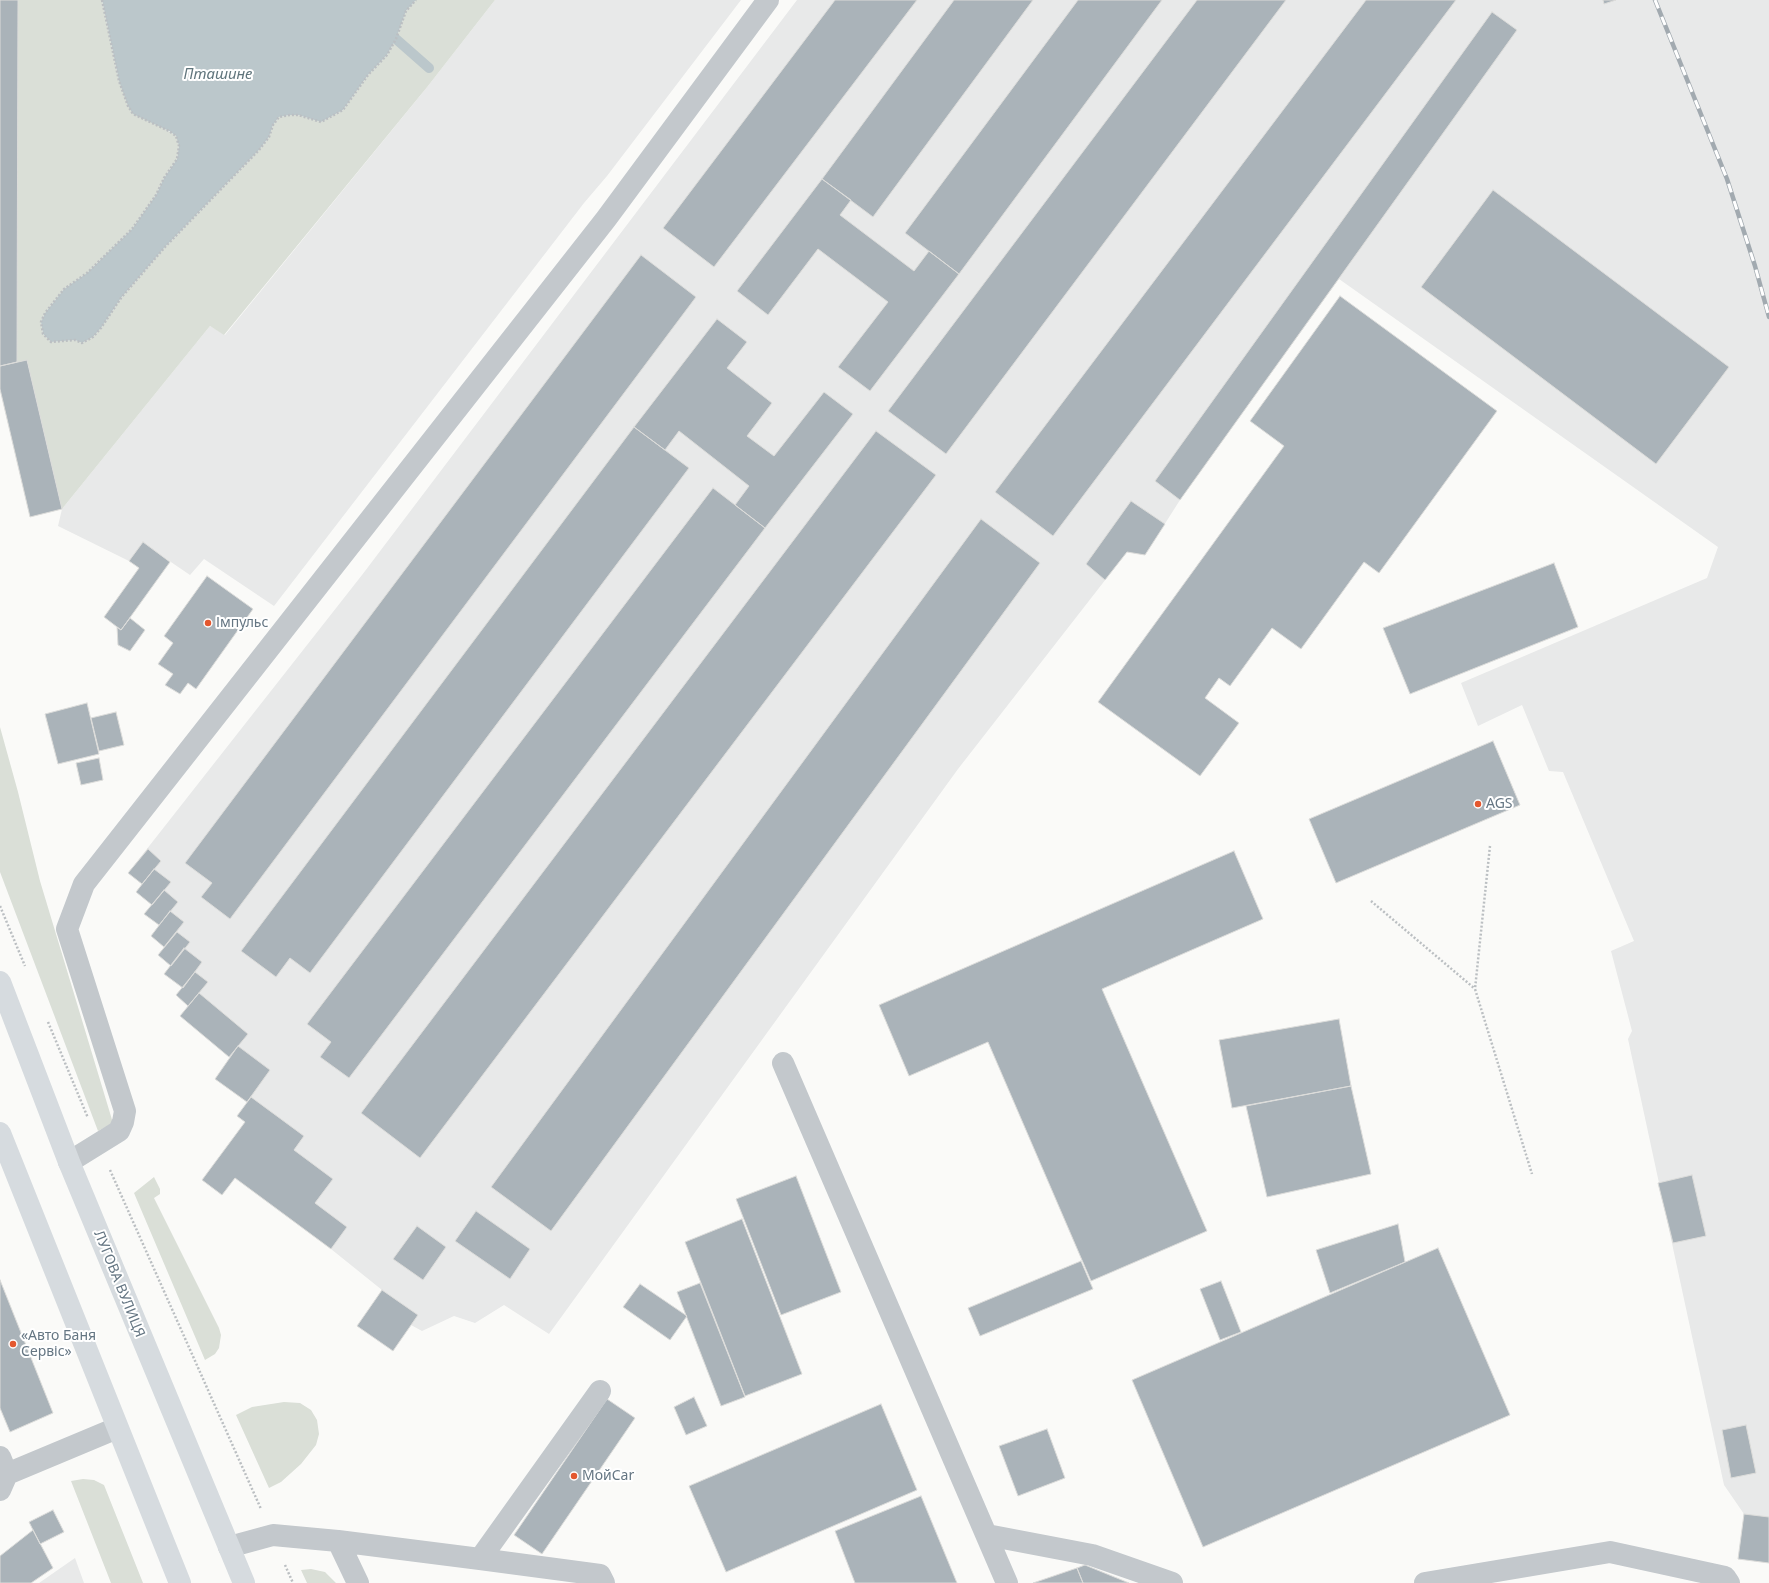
<!DOCTYPE html>
<html>
<head>
<meta charset="utf-8">
<style>
	body { margin:0 }
	canvas { display:block; background:#fafaf8 }
</style>
</head>
<body>
<canvas width="1769" height="1583"></canvas>
<script>
const ctx = document.querySelector('canvas').getContext('2d');
ctx.lineJoin = 'round';
function fill(path, color) {
  ctx.fillStyle = color;
  ctx.fill(path, 'evenodd');
}
function shape(rows) {
  const path = new Path2D();
  for (const r of rows) {
    path.moveTo(r[0], r[1]);
    for (let i = 2; i < r.length; i += 2) path.lineTo(r[i], r[i + 1]);
  }
  return path;
}
function trace(path, color, width, dash) {
  ctx.strokeStyle = color;
  ctx.lineWidth = width;
  ctx.lineCap = dash ? 'butt' : 'round';
  ctx.setLineDash(dash || []);
  ctx.stroke(path);
}
function drawText(font, color, halo, rows, align = 'center') {
  ctx.font = font + ' "Noto Sans",sans-serif';
  ctx.lineWidth = 4;
  ctx.setLineDash([]);
  ctx.textBaseline = 'middle';
  ctx.strokeStyle = halo;
  ctx.fillStyle = color;
  for (const [text, x, y, turn = 0] of rows) {
    ctx.save();
    ctx.translate(x, y);
    ctx.rotate((+turn || 0) * Math.PI / 180);
    ctx.textAlign = isNaN(turn) ? turn : align;
    if (halo) ctx.strokeText(text, 0, 0);
    ctx.fillText(text, 0, 0);
    ctx.restore();
  }
}
fill(shape([
	[495,0,741,0,607,176,584,203,274,606,204,559,190,575,143,543,129,561,58,526,62,509,210,326,225,335,428,86],
	[797,0,1769,0,1769,1517,1744,1514,1724,1485,1628,1039,1632,1031,1611,951,1634,941,1563,772,1549,771,1522,705,1478,726,1461,683,1707,578,1718,547,1339,279,1180,500,1145,555,1127,552,958,769,549,1334,504,1305,475,1323,454,1316,422,1331,411,1325,418,1315,382,1290,331,1249,347,1227,315,1203,333,1179,294,1150,304,1136,251,1097,247,1102,215,1079,230,1057,180,1016,188,1006,176,995,182,988,164,974,171,966,158,955,164,947,151,936,159,925,144,914,152,905,136,892,142,884,128,873,362,575],
	[75,1558,84,1583,39,1583]
]), '#e8e9e9');
fill(shape([
	[18,0,102,0,119,81,153,123,162,127,176,136,179,146,177,159,164,178,156,195,132,229,87,273,64,289,45,313,41,322,43,334,51,342,75,340,82,343,93,337,101,328,121,298,165,247,259,150,269,137,273,125,279,117,290,115,298,115,321,122,343,110,368,75,387,55,396,39,406,11,416,0,495,0,428,86,224,335,210,326,62,509,27,360,17,362],
	[0,727,18,792,40,881,113,1123,98,1131,0,872],
	[154,1177,160,1189,160,1194,154,1198,219,1328,221,1335,219,1348,215,1354,205,1360,134,1193],
	[284,1402,300,1403,311,1410,317,1420,319,1434,316,1445,301,1464,281,1482,269,1488,236,1415,252,1407],
	[83,1479,94,1480,104,1485,143,1583,111,1583,71,1481],
	[311,1569,325,1572,336,1583,307,1583,301,1570]
]), '#dadfd7');
fill(shape([
	[102,0,416,0,406,11,396,39,387,55,368,75,343,110,321,122,298,115,290,115,279,117,273,125,269,137,259,150,165,247,121,298,101,328,93,337,82,343,75,340,51,342,43,334,41,322,45,313,64,289,87,273,132,229,156,195,164,178,177,159,179,146,176,136,169,131,133,114,128,106,119,81]
]), '#bbc7cb');
trace(shape([
	[396,39,429,68]
]), '#bbc7cb', 10);
const building = shape([
	[0,0,18,0,17,362,0,366,0,0],
	[835,0,917,0,714,267,663,228,835,0],
	[954,0,1033,0,873,217,822,179,954,0],
	[1078,0,1162,0,959,274,905,233,1078,0],
	[1197,0,1286,0,946,454,888,411,1197,0],
	[1366,0,1456,0,1053,536,995,492,1366,0],
	[1603,0,1616,0,1604,4,1603,0],
	[1492,12,1517,30,1180,500,1155,481,1492,12],
	[822,179,851,200,840,215,914,271,929,251,959,274,870,391,838,367,888,302,818,249,768,315,737,291,822,179],
	[1493,190,1729,367,1656,464,1421,287,1493,190],
	[641,255,696,297,230,919,201,897,212,883,185,863,641,255],
	[1340,296,1497,411,1379,573,1364,562,1301,649,1272,628,1230,686,1219,678,1205,698,1239,723,1200,776,1098,702,1284,446,1250,421,1340,296],
	[717,319,747,342,727,368,772,403,747,436,774,456,824,392,853,414,765,528,735,505,749,486,679,431,665,450,634,427,717,319],
	[27,360,62,509,30,517,0,389,0,366,27,360],
	[634,427,689,468,310,973,290,958,276,977,241,951,634,427],
	[876,431,936,475,420,1158,361,1113,876,431],
	[713,488,765,528,349,1078,320,1057,331,1042,307,1024,713,488],
	[1131,501,1165,524,1145,555,1127,552,1105,580,1086,564,1131,501],
	[981,519,1040,563,551,1231,491,1187,981,519],
	[143,542,170,562,121,630,104,617,139,568,129,561,143,542],
	[1554,563,1578,627,1410,694,1383,628,1554,563],
	[207,576,253,609,196,689,188,683,180,694,165,685,173,674,158,664,173,643,164,636,207,576],
	[130,618,145,630,130,651,118,645,117,627,121,630,130,618],
	[87,703,99,754,58,764,45,714,87,703],
	[116,712,124,745,99,751,91,718,116,712],
	[1493,741,1520,805,1336,883,1309,819,1493,741],
	[99,758,103,780,81,785,76,763,99,758],
	[148,849,161,861,142,884,128,873,148,849],
	[1234,851,1263,919,1102,989,1207,1231,1091,1281,988,1042,909,1076,879,1005,1234,851],
	[154,869,171,882,152,905,136,892,154,869],
	[164,890,178,902,159,925,144,914,164,890],
	[170,911,184,922,164,947,151,936,170,911],
	[177,932,190,942,171,966,158,955,177,932],
	[184,948,202,962,183,988,164,974,184,948],
	[195,972,208,982,188,1006,176,995,195,972],
	[199,993,248,1034,229,1057,180,1016,199,993],
	[1339,1019,1351,1086,1232,1108,1219,1040,1339,1019],
	[238,1046,270,1070,247,1102,215,1079,238,1046],
	[1351,1086,1371,1174,1267,1197,1246,1106,1351,1086],
	[251,1097,304,1136,294,1150,333,1179,315,1203,347,1227,331,1249,235,1178,222,1195,202,1180,245,1122,237,1116,251,1097],
	[1692,1175,1706,1236,1673,1243,1658,1183,1692,1175],
	[796,1176,841,1292,781,1315,736,1199,796,1176],
	[476,1211,530,1249,510,1279,455,1241,476,1211],
	[742,1219,802,1374,745,1396,685,1242,742,1219],
	[1398,1224,1405,1262,1330,1293,1316,1250,1398,1224],
	[417,1226,446,1247,423,1280,393,1259,417,1226],
	[1438,1248,1510,1415,1203,1547,1132,1380,1438,1248],
	[1081,1261,1093,1289,980,1336,968,1308,1081,1261],
	[0,1280,53,1413,10,1432,0,1408,0,1280],
	[1221,1281,1241,1332,1220,1340,1200,1289,1221,1281],
	[700,1283,745,1397,721,1406,677,1292,700,1283],
	[640,1284,687,1316,670,1340,623,1307,640,1284],
	[382,1290,418,1315,393,1351,357,1326,382,1290],
	[694,1397,707,1426,686,1435,674,1407,694,1397],
	[607,1399,635,1418,542,1554,514,1535,607,1399],
	[881,1404,917,1490,726,1572,689,1486,881,1404],
	[1746,1425,1756,1473,1731,1478,1722,1430,1746,1425],
	[1047,1429,1065,1478,1018,1496,999,1446,1047,1429],
	[921,1496,957,1583,855,1583,835,1531,921,1496],
	[53,1510,64,1532,40,1544,29,1522,53,1510],
	[1744,1514,1769,1517,1769,1563,1738,1559,1744,1514],
	[33,1530,53,1568,31,1583,0,1583,0,1556,33,1530],
	[1085,1565,1129,1583,1083,1583,1077,1568,1085,1565],
	[1077,1568,1083,1583,1033,1583,1077,1568]
]);
fill(building, '#aab3b9');
trace(building, '#dcdcda', 1);
trace(shape([
	[102,0,119,81,128,106,133,114,169,131,176,136,179,146,177,159,164,178,156,195,132,229,87,273,64,289,45,313,41,322,43,334,51,342,75,340,82,343,93,337,101,328,121,298,165,247,259,150,269,137,273,125,279,117,290,115,298,115,321,122,343,110,368,75,387,55,396,39,406,11,416,0],
	[1490,846,1475,989,1532,1174],
	[1371,901,1474,988],
	[0,906,25,966],
	[48,1022,88,1118],
	[110,1170,261,1509],
	[285,1565,293,1583]
]), '#bbbfc2', 2.5, [2, 2]);
trace(shape([
	[783,1063,1007,1583],
	[69,1162,119,1131,123,1122,125,1111,67,929,84,884,606,219,768,0],
	[0,1457,7,1474],
	[0,1490,7,1474,117,1428],
	[987,1535,1092,1555,1172,1583],
	[338,1541,358,1583],
	[229,1547,273,1535,338,1541,480,1559,600,1391],
	[480,1559,600,1575,604,1583],
	[1425,1583,1610,1552,1725,1577,1729,1583]
]), '#c3c8cc', 22);
trace(shape([
	[0,982,69,1162,244,1583],
	[0,1133,180,1583]
]), '#d6dbdf', 22);
const rail = shape([
	[1655,0,1727,179,1755,266,1769,317]
]);
trace(rail, '#a2aab0', 4.5);
trace(rail, '#fff', 3, [9]);
for (const [x, y, r, color] of [
	[208,623,4,"#e4572e"],
	[1478,804,4,"#e4572e"],
	[13,1344,4,"#e4572e"],
	[574,1476,4,"#e4572e"]
]) {
  const dot = new Path2D();
  dot.arc(x, y, r, 0, 2 * Math.PI);
  ctx.fillStyle = color;
  ctx.fill(dot);
  trace(dot, '#fff', 1.5);
}
drawText('14px', '#657683', '#fff', [
	["Імпульс",216,623],
	["AGS",1486,804],
	["«Авто Баня",21,1336],
	["Сервіс»",21,1352],
	["МойCar",582,1476]
], 'left');
drawText('14px', '#657683', '#fff', [
	["ЛУГОВА ВУЛИЦЯ",119,1284,68]
]);
drawText('italic 15px', '#60757c', '#fff', [
	["Пташине",218,75]
]);
</script>
</body>
</html>
